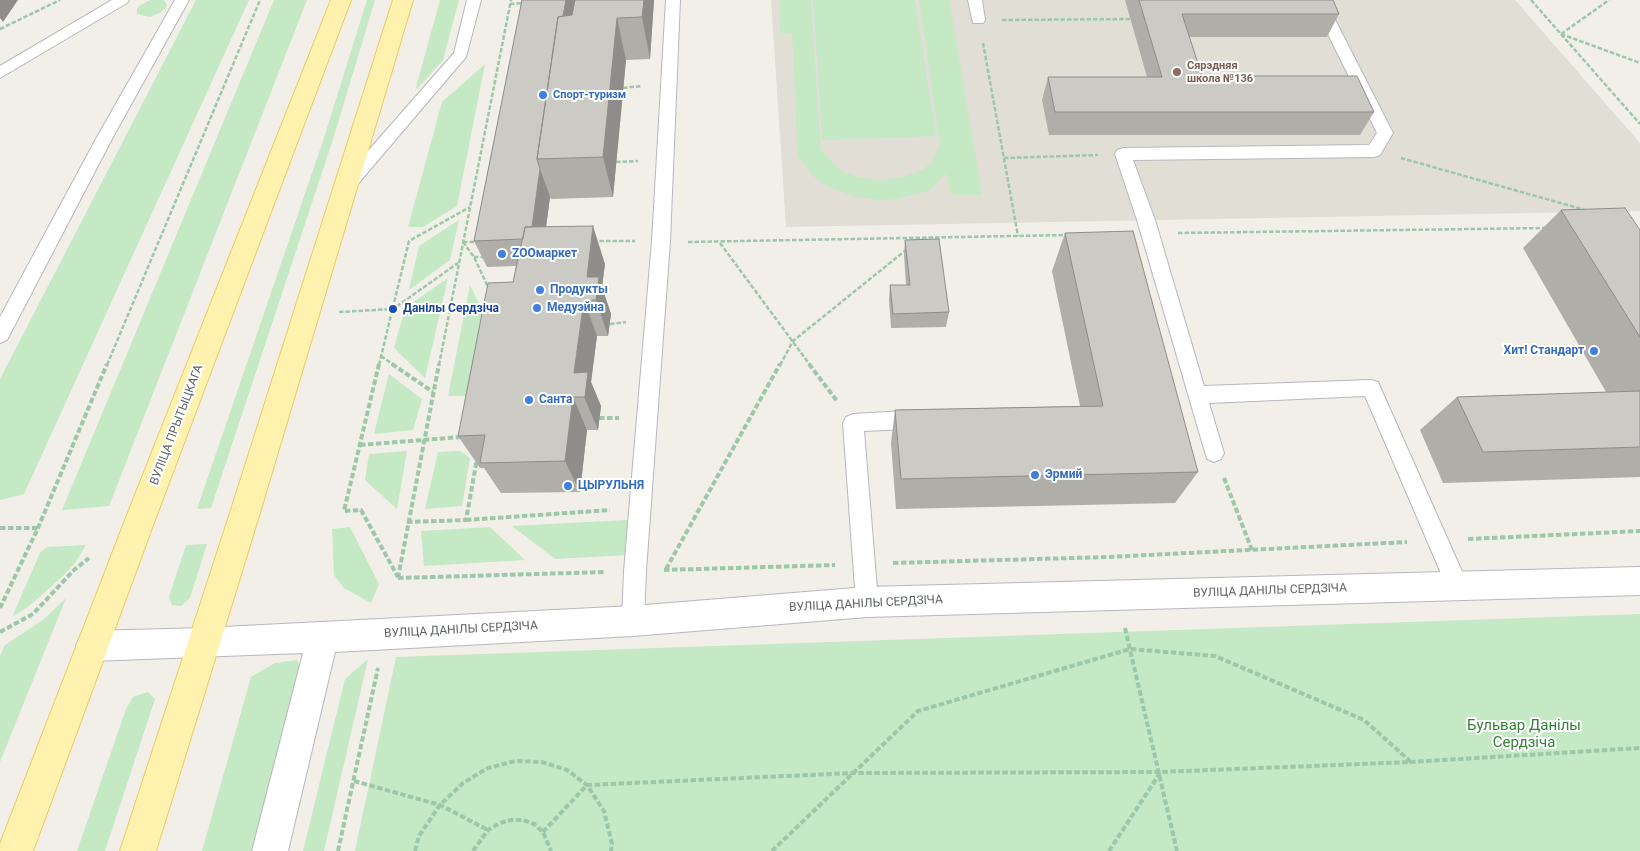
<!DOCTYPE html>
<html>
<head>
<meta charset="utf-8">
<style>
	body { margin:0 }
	canvas { display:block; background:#f1efe8 }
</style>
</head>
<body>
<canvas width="1640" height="851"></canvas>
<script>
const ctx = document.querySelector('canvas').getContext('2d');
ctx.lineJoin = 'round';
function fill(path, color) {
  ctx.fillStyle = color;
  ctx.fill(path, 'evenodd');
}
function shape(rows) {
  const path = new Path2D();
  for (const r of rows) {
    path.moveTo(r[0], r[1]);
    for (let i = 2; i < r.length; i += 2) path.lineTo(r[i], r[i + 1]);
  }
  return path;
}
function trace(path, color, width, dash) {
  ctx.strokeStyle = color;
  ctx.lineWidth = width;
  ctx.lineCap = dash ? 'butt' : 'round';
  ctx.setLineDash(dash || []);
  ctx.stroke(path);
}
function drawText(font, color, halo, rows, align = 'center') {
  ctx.font = font + ' Roboto,sans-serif';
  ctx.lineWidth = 4;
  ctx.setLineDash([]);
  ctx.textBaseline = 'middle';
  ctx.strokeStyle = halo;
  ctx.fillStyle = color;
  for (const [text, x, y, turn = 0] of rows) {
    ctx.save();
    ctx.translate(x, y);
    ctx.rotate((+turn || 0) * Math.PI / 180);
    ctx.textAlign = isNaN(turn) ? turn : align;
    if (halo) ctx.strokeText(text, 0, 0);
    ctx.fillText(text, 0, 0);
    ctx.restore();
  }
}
fill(shape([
	[771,0,1515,0,1640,143,1640,211,786,227]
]), '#e1ded6');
fill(shape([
	[150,0,164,0,167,5,166,8,160,13,150,17,137,14,137,9,139,6],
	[196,0,249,0,24,494,0,500,0,379],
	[274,0,307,0,109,506,62,510],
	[367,0,375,0,334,136,211,508,197,509,323,141],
	[440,0,459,0,443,60,415,91],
	[779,0,811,0,821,150,839,170,858,177,880,180,902,177,924,169,932,162,940,145,919,0,949,0,982,195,952,195,946,173,930,190,897,199,881,200,853,196,840,191,825,185,812,175,798,156,792,33,780,33],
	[813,0,915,0,936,136,822,140],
	[485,64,457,206,423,227,408,227,442,102],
	[459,220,450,260,409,290,419,246],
	[448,278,425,378,394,348,405,308],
	[470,285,496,338,484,396,448,396],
	[389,374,422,399,413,430,374,434],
	[407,451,397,509,365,480,369,454],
	[460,451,470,458,462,506,425,509,438,452],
	[627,520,628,555,555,559,512,526],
	[350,527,379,584,371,603,344,588,334,575,332,529],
	[490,527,525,560,424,566,421,531],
	[207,544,190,598,181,606,172,605,169,597,186,545],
	[86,545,75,563,62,577,29,606,12,617,40,553,47,547],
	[66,598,0,762,0,656,5,645,43,620],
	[1640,614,1640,851,355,851,396,657],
	[368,659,324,851,303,851,345,679],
	[297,660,303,675,257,851,202,851,251,677,275,663],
	[148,692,155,699,105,851,77,851,126,709,133,697]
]), '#c5e8c5');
const service = shape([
	[112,0,129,0,127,3,0,78,0,66,112,0],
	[175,0,189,0,113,137,7,340,0,343,0,317,97,137,175,0],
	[467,0,481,0,466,57,351,192,345,194,339,192,337,188,339,184,454,53,467,0],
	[666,0,680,0,670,241,646,571,644,621,641,629,633,632,625,629,622,621,624,571,652,241,666,0],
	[968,0,982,0,985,20,983,23,973,23,968,0],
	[1311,0,1325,0,1393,133,1380,155,1374,157,1133,160,1155,220,1204,386,1371,380,1378,382,1468,585,1465,592,1457,595,1449,592,1365,396,1209,403,1224,453,1221,459,1214,462,1207,459,1137,220,1115,154,1117,150,1123,148,1369,145,1377,133,1311,0],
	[905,411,912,414,915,420,912,426,905,429,864,431,878,602,875,610,867,613,859,610,856,602,843,423,846,417,853,414,905,411]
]);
const tertiary = shape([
	[1640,567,1640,595,867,617,633,636,335,652,288,851,252,851,303,653,92,661,81,657,76,646,81,635,92,631,204,628,633,606,867,587,1640,567]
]);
const primary = shape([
	[331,0,351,0,155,520,33,851,0,851,0,844,125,520,331,0],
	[393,0,413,0,259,516,156,851,120,851,229,516,393,0]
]);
trace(service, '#b5b8bc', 2);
trace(tertiary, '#b5b8bc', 2);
trace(primary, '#f2c960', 2);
trace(shape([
	[1531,0,1640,124],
	[510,4,525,3],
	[1002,20,1131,19],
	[0,29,60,0],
	[1561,34,1640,63],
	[1561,34,1609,0],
	[983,43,1018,236],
	[623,88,642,86],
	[1004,158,1098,155],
	[1401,158,1585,210],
	[616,162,638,161],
	[1178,233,1547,228],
	[593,241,635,241],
	[463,242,474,257,489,289],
	[463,242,479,242],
	[688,242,1067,235],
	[720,243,810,365],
	[474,257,486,257],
	[339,312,393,309,458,263],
	[610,324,626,322],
	[381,356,394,365],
	[107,365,260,0],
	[379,365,409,241,470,207],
	[439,365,511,0],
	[780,365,793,341,906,250]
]), '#9cc7a9', 2.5, [4.5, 2]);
trace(shape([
	[379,364,344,511,361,510,398,577],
	[392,364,433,392],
	[809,364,837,401],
	[599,418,619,418],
	[360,445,461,437],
	[1224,478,1252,550],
	[466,520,610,510],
	[407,522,466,520,477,459],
	[0,528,38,528],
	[1468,539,1640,531],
	[893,563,1108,557,1407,542],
	[666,569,780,364],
	[664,570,835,565],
	[398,578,605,572],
	[398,578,439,364],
	[0,608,38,528,107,364],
	[1125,628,1177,851],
	[0,632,33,614,74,570,89,558],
	[354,781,440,805,488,830],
	[543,832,587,785,853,773,1160,772,1411,762,1640,748],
	[338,851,378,668],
	[415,851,419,836,440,805,463,783,488,768,515,761,542,762,567,770,587,785,604,811,612,844,611,851],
	[473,851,488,830,500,823,511,820,523,820,534,824,543,832,551,851],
	[772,851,918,711,1130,649,1215,656,1364,720,1411,762],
	[1109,851,1160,773]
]), '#9cc7a9', 4, [5.5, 2.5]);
fill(service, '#fff');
fill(tertiary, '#fff');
fill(primary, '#fff2af');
fill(shape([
	[522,0,654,0,650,59,626,60,613,197,551,199,550,197,546,227,605,264,602,287,611,314,608,336,597,336,591,382,601,406,598,430,587,430,580,492,501,493,484,468,480,468,458,436,513,282,516,266,487,267,474,241],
	[1125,0,1333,0,1339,14,1327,37,1189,37,1202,76,1374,112,1360,135,1049,135,1042,100,1048,77,1147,77],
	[1561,210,1640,230,1640,477,1443,483,1420,430,1457,397,1606,392,1523,248],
	[1065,233,1198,472,1175,503,896,509,891,443,895,410,1080,406,1052,271],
	[905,240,949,312,946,327,891,328,889,300,890,285,906,285,904,255]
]), '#afaea9');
fill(shape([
	[0,0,18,0,3,22,0,18],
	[566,0,577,0,542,159],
	[644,0,654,0,650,59,642,17],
	[617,18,626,60,613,197,603,157],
	[540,169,550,197,541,265,530,239],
	[593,226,605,264,602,287,611,314,608,336,596,300,587,277],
	[584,300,597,336,591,382,601,406,598,430,574,373],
	[573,397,587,430,580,492,565,461]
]), '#8f8d8a');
const building = shape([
	[522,0,566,0,563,16,558,17,537,159,540,169,532,227,525,227,523,239,474,241,522,0],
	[575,0,644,0,642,17,617,18,603,157,537,159,558,17,572,15,575,0],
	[1139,0,1333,0,1339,14,1182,14,1202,76,1357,76,1374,112,1055,112,1048,77,1162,77,1139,0],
	[1625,208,1640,230,1640,337,1561,210,1625,208],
	[593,226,587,277,599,277,596,300,584,300,574,373,588,372,585,397,573,397,565,461,480,463,485,435,458,436,488,283,513,282,525,227,593,226],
	[1133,231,1198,472,901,479,895,410,1103,406,1065,233,1133,231],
	[939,239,949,312,893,314,890,285,910,285,905,240,939,239],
	[1640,391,1640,447,1483,452,1457,397,1640,391]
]);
fill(building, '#cccac5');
trace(building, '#8f8d8a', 1);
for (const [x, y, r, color] of [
	[1177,72,5,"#8d6e63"],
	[543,95,5,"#3f7fe0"],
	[502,254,5,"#3f7fe0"],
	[540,290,5,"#3f7fe0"],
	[537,308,5,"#3f7fe0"],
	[393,309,5,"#1a4fb4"],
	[1594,351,5,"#3f7fe0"],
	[529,400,5,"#3f7fe0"],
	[1035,475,5,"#3f7fe0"],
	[568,486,5,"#3f7fe0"]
]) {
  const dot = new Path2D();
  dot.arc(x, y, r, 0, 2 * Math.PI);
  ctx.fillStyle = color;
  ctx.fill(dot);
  trace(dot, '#fff', 2);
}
drawText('bold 11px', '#785e54', '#fff', [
	["Сярэдняя",1187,66],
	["школа №136",1187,79]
], 'left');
drawText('bold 11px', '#366cbe', '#fff', [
	["Спорт-туризм",553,95]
], 'left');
drawText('bold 12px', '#366cbe', '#fff', [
	["ZOOмаркет",512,254],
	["Продукты",550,290],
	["Медуэйна",547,308],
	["Хит! Стандарт",1584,351,"right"],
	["Санта",539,400],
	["Эрмий",1045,475],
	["ЦЫРУЛЬНЯ",578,486]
], 'left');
drawText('bold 12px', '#164399', '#fff', [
	["Данілы Сердзіча",403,309]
], 'left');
drawText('12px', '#5f6368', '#fff', [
	["ВУЛІЦА ПРЫТЫЦКАГА",177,425,-69],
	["ВУЛІЦА ДАНІЛЫ СЕРДЗІЧА",1270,591,-2],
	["ВУЛІЦА ДАНІЛЫ СЕРДЗІЧА",866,604,-3],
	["ВУЛІЦА ДАНІЛЫ СЕРДЗІЧА",461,630,-3]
]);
drawText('15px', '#348238', '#fff', [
	["Бульвар Данілы",1524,726],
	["Сердзіча",1524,743]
]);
</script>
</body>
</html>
